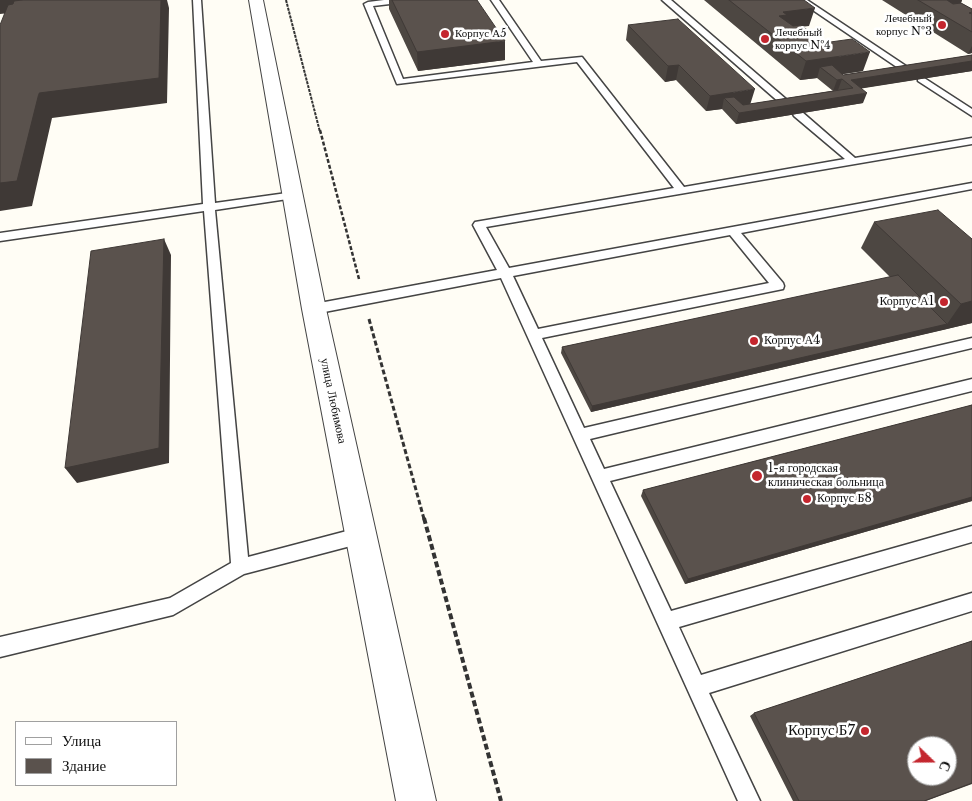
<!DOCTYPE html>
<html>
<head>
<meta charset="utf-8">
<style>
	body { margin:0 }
	#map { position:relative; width:972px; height:801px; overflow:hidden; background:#fffdf5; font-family:"Libre Baskerville",serif }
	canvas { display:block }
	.legend { position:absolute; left:15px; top:721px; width:162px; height:65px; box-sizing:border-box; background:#fff; border:1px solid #a0a0a0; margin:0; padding:6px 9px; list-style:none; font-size:15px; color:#111 }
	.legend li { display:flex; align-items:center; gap:10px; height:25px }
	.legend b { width:25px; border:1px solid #a0a0a0 }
	.north { position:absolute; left:907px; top:736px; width:50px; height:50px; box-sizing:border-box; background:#fff; border:1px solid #a0a0a0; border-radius:50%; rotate:112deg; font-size:14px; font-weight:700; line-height:20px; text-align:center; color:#111 }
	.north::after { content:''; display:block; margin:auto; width:18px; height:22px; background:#c4262e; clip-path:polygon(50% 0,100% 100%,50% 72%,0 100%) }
</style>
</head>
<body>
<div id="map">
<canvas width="972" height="801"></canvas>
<ul class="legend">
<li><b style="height:6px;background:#fff"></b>Улица</li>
<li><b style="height:14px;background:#5a524d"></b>Здание</li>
</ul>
<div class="north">С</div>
</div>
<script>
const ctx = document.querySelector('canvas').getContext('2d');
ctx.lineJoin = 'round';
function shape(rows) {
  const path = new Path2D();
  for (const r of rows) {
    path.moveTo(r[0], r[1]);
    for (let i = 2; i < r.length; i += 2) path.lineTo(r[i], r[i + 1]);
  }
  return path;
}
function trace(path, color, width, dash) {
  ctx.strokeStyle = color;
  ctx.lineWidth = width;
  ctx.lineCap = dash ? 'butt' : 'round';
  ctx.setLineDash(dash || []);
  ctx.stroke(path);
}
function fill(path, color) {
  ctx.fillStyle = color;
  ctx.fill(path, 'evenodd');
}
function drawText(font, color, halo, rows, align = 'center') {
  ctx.font = font + ' "Libre Baskerville",serif';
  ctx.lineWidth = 5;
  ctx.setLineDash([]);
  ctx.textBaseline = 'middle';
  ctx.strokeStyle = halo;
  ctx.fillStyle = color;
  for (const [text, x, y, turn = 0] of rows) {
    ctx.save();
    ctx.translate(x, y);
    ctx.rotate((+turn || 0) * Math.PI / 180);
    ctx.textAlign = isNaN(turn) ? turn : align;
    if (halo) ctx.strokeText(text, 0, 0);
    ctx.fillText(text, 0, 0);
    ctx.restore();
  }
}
const service = shape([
	[193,0,201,0,215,203,294,192,300,195,294,198,215,210,248,557,362,527,368,530,371,535,368,540,362,543,244,574,173,615,0,657,0,637,170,598,231,563,204,211,0,241,0,233,203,204,193,0],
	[384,0,411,0,407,2,373,6,403,79,533,62,491,0,499,0,541,61,582,57,684,187,845,159,794,116,793,114,798,111,802,112,855,158,972,138,972,144,486,227,509,268,972,183,972,189,741,233,783,283,784,286,783,289,542,338,584,428,972,338,972,348,590,439,604,469,972,379,972,391,610,481,671,611,972,526,972,542,679,627,701,675,972,593,972,611,709,693,760,801,738,801,501,278,314,314,309,312,307,309,309,306,314,304,497,270,473,225,475,222,674,188,577,62,397,84,364,4,368,2,384,0],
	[730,235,769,283,538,329,513,276,730,235],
	[662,0,671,0,794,106,794,110,788,110,662,0],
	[798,0,807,0,918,74,916,76,910,76,798,0],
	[921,76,972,109,972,116,918,81,918,77,921,76]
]);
const minor = shape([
	[249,0,263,0,326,309,436,801,396,801,302,309,249,0]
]);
trace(service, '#444', 3);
trace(minor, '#444', 2);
trace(shape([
	[286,0,320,132]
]), '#333', 2, [3, 1]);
trace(shape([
	[320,130,359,279]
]), '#333', 2.5, [4, 2]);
trace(shape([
	[369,319,424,519]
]), '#333', 3, [5, 2.5]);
trace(shape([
	[424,518,501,801]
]), '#333', 4, [6, 3]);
fill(service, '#fff');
fill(minor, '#fff');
fill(shape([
	[389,0,477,0,505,60,418,71,389,9],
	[704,0,804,0,809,26,803,26,812,41,863,71,842,74,843,75,972,55,972,71,862,88,863,103,736,124,722,109,706,111,676,80,665,82,626,40,628,25,750,104,838,90,833,91,817,78,800,80],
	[882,0,962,0,961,3,972,9,972,53,968,54],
	[874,222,972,239,972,323,591,412,561,353,562,347,890,277,861,248],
	[972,405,972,501,685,584,641,496,643,490],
	[972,641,972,784,926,801,793,801,750,716,754,713]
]), '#4d4742');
fill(shape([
	[0,0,32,0,37,10,0,14],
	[161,0,167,0,169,8,167,103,52,118,32,206,0,211,0,183,39,93],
	[935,0,962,0,960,5],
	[815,8,809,26,783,29,779,16,783,12],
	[814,35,808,53,806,36],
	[505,41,505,60,418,71,417,52],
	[972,46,972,53,968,54],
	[870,52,863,71,831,76,820,67,817,78,800,80,806,61],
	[972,61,972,71,852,90,851,80],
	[679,65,676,80,665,82,668,66],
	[842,79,838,90,833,91,837,80],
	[755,89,750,105,734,107,724,98,722,109,706,111,710,96],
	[867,93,863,103,736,124,739,113],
	[164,239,171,255,169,463,77,483,65,468],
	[972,301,972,323,943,330,961,304],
	[947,324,943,330,591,412,592,406],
	[972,497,972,501,685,584,688,579]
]), '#3f3936');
const building = shape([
	[22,0,161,0,159,78,39,93,17,181,0,183,0,25,8,5,13,4,14,1,22,0],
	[392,0,477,0,505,41,417,52,392,0],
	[729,0,804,0,815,8,783,12,787,15,779,16,793,26,801,25,814,35,806,36,816,44,852,39,870,52,806,61,729,0],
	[918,0,947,0,953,4,961,3,972,9,972,12,969,13,972,14,972,32,918,0],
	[678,19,755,89,710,96,679,65,668,66,628,25,678,19],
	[972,55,972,61,851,80,867,93,739,113,724,98,734,97,743,105,853,88,842,79,837,80,820,67,832,65,843,75,972,55],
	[938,210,972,239,972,301,961,304,874,222,938,210],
	[164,239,159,448,65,468,91,251,164,239],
	[898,275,947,324,592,406,562,347,898,275],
	[972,405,972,497,688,579,643,490,972,405],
	[972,641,972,783,924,801,799,801,754,713,972,641],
	[917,746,947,746,947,776,917,776,917,746]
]);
fill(building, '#5a524d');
trace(building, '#3f3936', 1);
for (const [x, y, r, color] of [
	[942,25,5,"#c4262e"],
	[445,34,5,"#c4262e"],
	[765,39,5,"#c4262e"],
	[944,302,5,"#c4262e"],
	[754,341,5,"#c4262e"],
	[757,476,6,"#c4262e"],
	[807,499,5,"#c4262e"],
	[865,731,5,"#c4262e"]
]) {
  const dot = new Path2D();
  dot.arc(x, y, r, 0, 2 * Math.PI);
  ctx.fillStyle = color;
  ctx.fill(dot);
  trace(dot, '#fff', 2);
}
drawText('11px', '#111', '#fff', [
	["Лечебный",932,19,"right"],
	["корпус №3",932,32,"right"],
	["Лечебный",775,33],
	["корпус №4",775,46],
	["Корпус А5",455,34]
], 'left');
drawText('12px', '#111', '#fff', [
	["Корпус А1",934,302,"right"],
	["Корпус А4",764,341],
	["1-я городская",768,469],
	["клиническая больница",768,483],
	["Корпус Б8",817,499]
], 'left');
drawText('12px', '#111', '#fff', [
	["улица Любимова",333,401,78]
]);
drawText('15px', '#111', '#fff', [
	["Корпус Б7",855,731]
], 'right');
</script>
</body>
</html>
